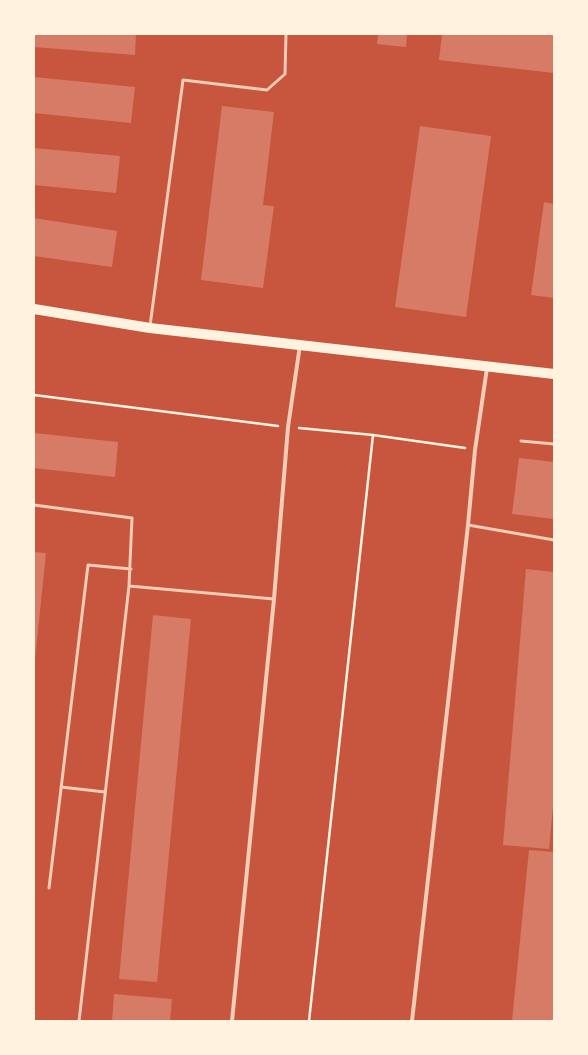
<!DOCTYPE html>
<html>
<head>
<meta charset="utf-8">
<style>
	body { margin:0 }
	#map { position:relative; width:588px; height:1055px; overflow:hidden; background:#c8553d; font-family:Helvetica,sans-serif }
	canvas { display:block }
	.frame { position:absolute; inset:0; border:35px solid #fff3e0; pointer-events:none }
</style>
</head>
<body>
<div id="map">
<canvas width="588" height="1055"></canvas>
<div class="frame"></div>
</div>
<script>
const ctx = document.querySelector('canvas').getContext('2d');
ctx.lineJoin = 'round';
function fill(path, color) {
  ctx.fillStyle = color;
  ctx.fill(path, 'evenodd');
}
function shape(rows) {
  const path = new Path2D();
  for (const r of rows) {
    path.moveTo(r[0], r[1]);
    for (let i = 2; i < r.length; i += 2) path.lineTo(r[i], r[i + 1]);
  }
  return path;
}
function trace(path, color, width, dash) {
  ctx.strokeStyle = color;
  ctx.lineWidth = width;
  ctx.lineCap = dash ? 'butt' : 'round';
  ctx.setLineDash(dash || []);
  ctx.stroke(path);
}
fill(shape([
	[34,34,136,34,135,55,34,47],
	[378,34,407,34,406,47,377,44],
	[442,34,554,34,554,73,439,60],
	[34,77,135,87,131,123,34,113],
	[222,106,274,112,263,205,274,206,263,288,201,280],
	[420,126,491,136,466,317,395,307],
	[34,148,120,156,116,193,34,185],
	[544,202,554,204,554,298,531,295],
	[34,218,117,231,112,267,34,256],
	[34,433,118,442,115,477,34,468],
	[519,458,554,462,554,519,512,514],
	[34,552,46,553,35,659,34,659],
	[526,569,554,572,554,796,549,849,503,845],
	[153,615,191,619,157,982,119,979],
	[529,850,554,852,554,1021,512,1021],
	[114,994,172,999,170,1021,112,1021]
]), '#d67c66');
trace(shape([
	[34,395,278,426],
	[299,428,373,435,465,448],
	[309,1021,373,435]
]), '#fff3e0', 2.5);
trace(shape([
	[150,326,183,80,267,90,285,74,286,34],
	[521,441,554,444],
	[34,505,132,518,129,586,274,599],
	[468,525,554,540],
	[61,787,105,792],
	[49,888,88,565,131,569],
	[79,1021,129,586]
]), '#f1ccb7', 3);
trace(shape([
	[232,1021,274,599,288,427,300,345],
	[412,1021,468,525,475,450,487,368]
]), '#f1ccb7', 4);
trace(shape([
	[34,309,150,328,554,374]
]), '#fff3e0', 10);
</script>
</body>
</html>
